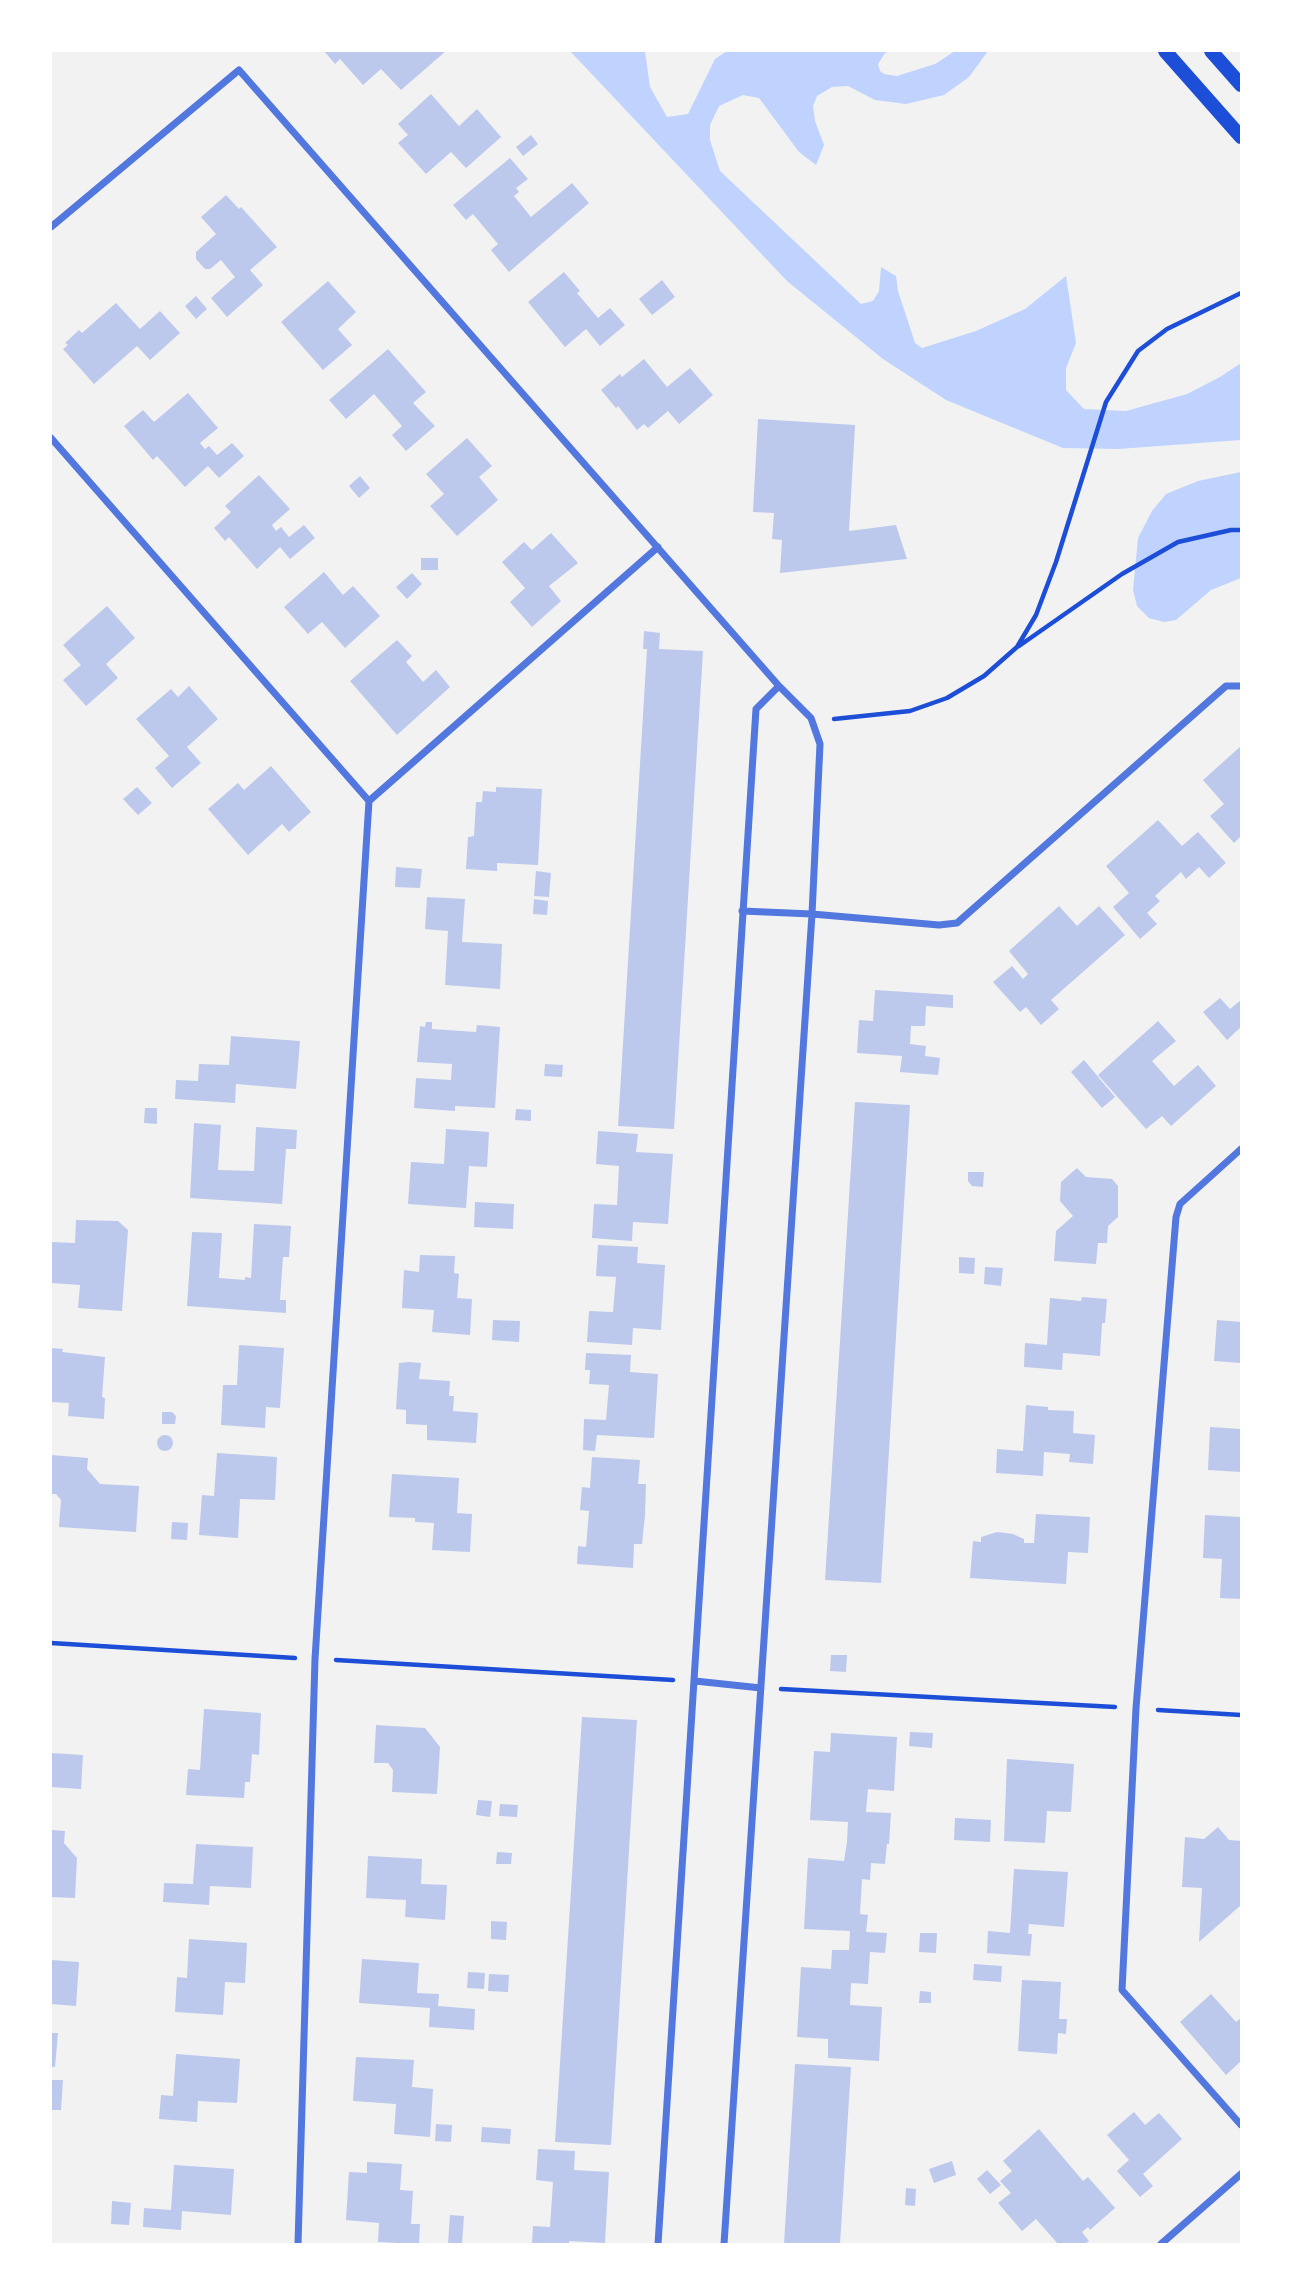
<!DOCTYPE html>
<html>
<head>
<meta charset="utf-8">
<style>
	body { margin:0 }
	#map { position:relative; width:1292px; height:2295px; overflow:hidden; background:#f2f2f2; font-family:"Space Grotesk",sans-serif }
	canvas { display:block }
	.frame { position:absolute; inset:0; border:52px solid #fff; pointer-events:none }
</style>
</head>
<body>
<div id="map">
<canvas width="1292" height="2295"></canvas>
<div class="frame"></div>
</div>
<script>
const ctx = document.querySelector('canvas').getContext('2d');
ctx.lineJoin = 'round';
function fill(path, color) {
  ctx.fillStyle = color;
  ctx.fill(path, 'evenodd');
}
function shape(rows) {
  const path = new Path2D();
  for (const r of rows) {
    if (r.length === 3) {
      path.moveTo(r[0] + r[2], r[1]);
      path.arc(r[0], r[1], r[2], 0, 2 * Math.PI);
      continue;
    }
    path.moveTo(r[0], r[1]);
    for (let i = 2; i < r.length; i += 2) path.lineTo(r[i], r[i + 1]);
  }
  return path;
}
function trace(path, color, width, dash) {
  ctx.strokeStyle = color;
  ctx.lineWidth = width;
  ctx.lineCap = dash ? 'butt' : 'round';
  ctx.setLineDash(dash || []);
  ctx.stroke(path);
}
fill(shape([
	[570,51,645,51,650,87,667,117,688,114,715,59,727,51,890,51,885,53,878,64,880,71,884,74,897,76,935,64,955,51,988,51,969,77,944,95,906,104,875,100,848,86,832,87,817,96,813,106,815,121,824,145,816,165,799,152,759,98,743,95,719,106,710,125,710,140,720,171,861,304,873,301,879,291,881,267,896,276,898,291,915,343,922,348,976,331,1025,309,1066,276,1076,343,1066,368,1066,390,1084,409,1126,411,1187,394,1220,377,1241,363,1241,440,1118,449,1063,448,946,400,883,359,787,281],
	[1241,472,1241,578,1211,590,1176,620,1164,622,1149,618,1137,606,1133,590,1138,538,1152,511,1166,494,1198,481]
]), '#bfd3fe');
fill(shape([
	[324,51,424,52,446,51,401,90,381,69,363,85,340,59,335,64],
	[431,94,459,126,477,109,501,137,466,168,451,152,426,174,398,143,408,135,398,124],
	[531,135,538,144,523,156,516,147],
	[510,158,528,179,516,188,519,192,514,196,531,217,572,183,589,203,509,272,491,250,498,244,473,214,466,220,453,205],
	[226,195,239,209,241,207,277,247,250,270,263,285,227,317,211,298,235,277,221,260,210,269,205,269,196,259,196,252,216,234,201,217],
	[564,272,580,291,577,293,598,318,610,308,625,325,600,346,586,329,565,347,528,302],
	[662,280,675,297,652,315,639,299],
	[328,281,356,312,338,329,352,345,323,370,281,322],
	[196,296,207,309,196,319,185,306],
	[116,303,140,329,160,311,180,333,150,360,137,346,94,384,63,349,68,345,65,343,79,330,82,333],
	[388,349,426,392,413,403,435,426,406,451,392,435,402,426,374,394,346,419,329,400],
	[644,359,667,387,690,368,713,395,679,424,668,411,648,428,644,424,637,430,618,406,616,408,601,390,620,374,622,377],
	[188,393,218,428,200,443,205,449,209,446,217,455,232,443,244,456,219,478,208,466,185,487,157,456,153,460,124,426,143,410,154,422],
	[758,419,855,425,849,531,896,525,907,559,780,573,782,540,772,539,774,513,753,512],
	[467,438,492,466,479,477,498,500,457,536,430,506,444,494,426,474],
	[259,475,290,509,272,525,276,531,281,527,289,537,304,525,315,538,290,559,280,547,257,569,229,537,225,541,214,528,231,512,225,506],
	[360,476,370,488,359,498,349,486],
	[551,533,578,563,549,586,561,601,532,627,510,602,525,588,502,562,524,542,532,550],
	[421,558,438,558,438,570,421,570],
	[324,572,343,595,353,586,380,616,345,648,322,622,308,634,284,607],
	[412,573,422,584,407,599,396,587],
	[107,606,135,638,106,664,118,678,86,706,63,680,81,665,63,645],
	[644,631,660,633,659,649,703,651,674,1129,618,1126,647,649,643,649],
	[397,640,412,656,406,662,423,682,436,670,450,687,397,735,350,681],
	[189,686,218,719,187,747,201,763,172,788,155,768,169,756,136,719,171,689,178,697],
	[1241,746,1241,836,1234,843,1210,816,1224,804,1203,780],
	[271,766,311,812,289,832,282,824,248,855,208,809,238,783,244,790],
	[137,787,152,803,138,815,123,799],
	[496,787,542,789,538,865,497,863,497,871,466,869,468,837,474,836,476,802,482,802,483,791,496,792],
	[1158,820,1182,846,1198,832,1226,863,1209,878,1199,867,1186,879,1181,872,1155,896,1160,901,1147,913,1157,924,1140,939,1113,907,1129,893,1106,866],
	[396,867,422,869,420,888,395,887],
	[536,871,551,873,549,897,534,896],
	[427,897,465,899,462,942,502,944,500,989,445,985,448,931,425,929],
	[534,899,548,901,547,915,533,914],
	[1059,906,1077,926,1099,906,1125,935,1051,1000,1059,1009,1041,1025,1026,1007,1020,1012,993,982,1012,966,1023,979,1028,974,1009,951],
	[875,990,953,995,953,1008,926,1006,925,1026,911,1026,910,1044,926,1046,925,1056,940,1058,938,1075,900,1072,902,1056,857,1053,859,1020,873,1021],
	[1220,998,1230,1009,1241,1000,1241,1027,1227,1040,1203,1012],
	[1158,1021,1176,1041,1152,1061,1174,1086,1198,1065,1216,1086,1171,1126,1162,1116,1146,1129,1098,1075],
	[426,1022,432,1022,432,1029,476,1032,477,1025,500,1027,495,1108,455,1106,455,1111,414,1108,416,1078,451,1080,452,1064,417,1062,420,1026,425,1027],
	[231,1036,300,1041,296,1089,236,1084,235,1103,175,1099,176,1080,198,1081,199,1064,229,1065],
	[1084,1060,1115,1097,1102,1108,1071,1072],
	[545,1064,563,1065,562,1077,544,1076],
	[855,1102,910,1105,881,1583,825,1580],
	[145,1108,157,1108,157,1124,144,1123],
	[516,1109,531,1110,531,1121,515,1120],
	[194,1123,221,1125,218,1170,254,1171,256,1127,297,1130,296,1149,286,1149,282,1204,190,1198],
	[446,1129,489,1132,487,1167,469,1166,466,1208,408,1204,411,1162,444,1164],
	[598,1131,638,1134,636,1152,673,1154,668,1224,633,1222,632,1241,592,1238,594,1204,617,1205,619,1166,596,1164],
	[1077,1168,1086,1177,1112,1179,1118,1186,1118,1217,1108,1226,1107,1243,1098,1243,1096,1264,1054,1261,1056,1231,1073,1216,1060,1201,1061,1182],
	[968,1172,984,1172,983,1187,972,1186,968,1181],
	[475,1202,514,1204,513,1229,474,1227],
	[76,1220,118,1221,128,1230,122,1311,78,1308,80,1285,51,1283,51,1242,75,1243],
	[254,1224,291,1226,289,1257,283,1257,280,1300,286,1300,286,1313,187,1306,192,1232,222,1233,219,1278,245,1280,245,1277,251,1278],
	[598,1245,638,1247,637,1263,665,1265,661,1330,633,1328,632,1345,587,1342,589,1311,613,1312,616,1277,596,1276],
	[420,1255,455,1256,454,1273,459,1274,457,1298,472,1299,470,1335,432,1332,434,1310,402,1308,404,1270,419,1272],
	[959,1257,975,1258,974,1274,959,1273],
	[985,1267,1003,1268,1001,1286,984,1284],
	[1082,1297,1107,1299,1105,1323,1102,1323,1100,1356,1063,1353,1062,1370,1024,1367,1025,1343,1047,1345,1050,1298,1081,1301],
	[493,1320,520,1321,519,1342,492,1340],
	[1217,1320,1241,1322,1241,1363,1214,1361],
	[239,1345,284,1348,280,1408,266,1407,265,1428,221,1425,223,1385,237,1385],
	[51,1348,63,1349,62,1352,105,1357,102,1397,105,1398,104,1419,68,1416,69,1403,51,1402],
	[586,1353,631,1355,630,1372,658,1374,654,1438,597,1435,595,1451,583,1450,584,1419,606,1420,609,1385,589,1384,590,1370,585,1370],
	[409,1362,421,1363,419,1379,450,1381,449,1396,454,1396,453,1411,478,1413,476,1443,427,1440,427,1425,406,1424,406,1410,396,1409,399,1363],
	[1026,1405,1048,1407,1048,1410,1074,1411,1073,1433,1095,1435,1093,1464,1069,1462,1070,1454,1044,1452,1043,1476,996,1473,997,1449,1023,1451],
	[162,1412,172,1412,176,1416,175,1424,162,1424],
	[1210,1427,1241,1429,1241,1472,1208,1470],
	[165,1443,8],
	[217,1453,277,1457,275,1500,240,1499,238,1538,199,1535,202,1495,214,1496],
	[51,1455,88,1458,87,1469,100,1484,139,1486,136,1532,59,1527,61,1500,56,1494,51,1494],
	[592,1457,640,1460,638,1484,646,1484,645,1515,642,1544,634,1544,633,1568,577,1564,578,1546,586,1547,589,1511,580,1510,582,1487,590,1488],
	[392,1474,459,1478,457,1513,472,1514,470,1552,432,1550,434,1523,415,1522,415,1518,389,1517],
	[1036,1514,1090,1517,1088,1553,1068,1552,1066,1584,970,1578,973,1541,981,1542,981,1537,997,1532,1013,1534,1024,1539,1024,1543,1034,1543],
	[1205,1515,1241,1517,1241,1599,1220,1598,1222,1559,1203,1558],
	[172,1522,188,1523,187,1540,171,1539],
	[831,1655,847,1655,846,1672,830,1671],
	[204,1709,261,1713,259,1755,252,1754,250,1782,245,1782,244,1798,186,1795,188,1769,200,1770],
	[582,1717,637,1720,611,2145,555,2142],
	[376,1725,425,1728,440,1747,437,1794,392,1792,393,1770,388,1763,374,1763],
	[910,1732,933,1733,932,1748,909,1746],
	[831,1733,897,1737,894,1791,868,1789,866,1812,891,1813,889,1844,887,1844,885,1864,871,1863,870,1880,862,1879,860,1914,868,1915,866,1932,887,1933,885,1953,870,1952,868,1984,851,1983,850,2005,882,2007,879,2061,828,2058,828,2039,797,2037,801,1967,831,1969,832,1950,849,1950,850,1931,804,1929,808,1858,844,1861,847,1842,848,1822,810,1820,814,1751,830,1752],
	[51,1753,83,1755,81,1789,51,1787],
	[1007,1759,1074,1764,1071,1812,1047,1811,1045,1843,1004,1841],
	[478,1800,492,1801,490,1817,476,1815],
	[500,1804,518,1805,517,1817,499,1816],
	[955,1818,991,1820,990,1842,954,1840],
	[1218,1827,1229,1840,1241,1841,1241,1905,1199,1942,1202,1888,1182,1887,1185,1837,1204,1839],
	[51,1830,65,1831,64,1843,77,1858,75,1898,51,1897],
	[196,1844,253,1847,251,1888,210,1886,209,1905,163,1902,164,1883,193,1884],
	[497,1852,512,1853,511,1864,496,1864],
	[368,1856,422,1859,421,1884,447,1885,445,1920,405,1917,406,1900,366,1898],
	[1014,1869,1068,1872,1064,1927,1029,1924,1028,1934,1032,1934,1030,1956,987,1953,988,1931,1010,1933],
	[491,1921,507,1922,506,1940,491,1939],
	[920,1933,937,1933,936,1953,919,1952],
	[189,1939,247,1943,245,1983,225,1982,223,2015,175,2012,177,1977,187,1978],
	[362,1959,419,1963,417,1993,439,1994,438,2006,475,2009,474,2030,429,2027,430,2008,359,2003],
	[51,1960,79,1962,76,2006,51,2004],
	[974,1964,1002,1966,1001,1982,973,1980],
	[468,1972,485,1973,484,1989,467,1988],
	[489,1974,509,1975,508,1992,488,1991],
	[1022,1980,1061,1982,1059,2019,1067,2019,1066,2034,1058,2033,1057,2054,1018,2051],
	[920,1991,931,1992,931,2003,919,2003],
	[1211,1994,1236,2022,1241,2018,1241,2061,1226,2075,1180,2022],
	[51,2033,58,2033,55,2067,51,2067],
	[176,2054,240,2059,237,2103,198,2101,197,2122,159,2119,161,2095,173,2096],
	[356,2057,414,2060,412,2087,433,2089,430,2137,394,2134,396,2104,353,2101],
	[795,2064,851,2067,840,2244,784,2244],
	[51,2080,63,2080,61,2110,51,2110],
	[1134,2112,1145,2125,1159,2113,1182,2139,1143,2174,1153,2186,1140,2197,1117,2171,1129,2160,1107,2135],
	[436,2124,452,2125,451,2142,435,2141],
	[482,2127,511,2129,510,2144,481,2142],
	[1039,2129,1083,2181,1088,2177,1115,2208,1090,2230,1088,2227,1082,2232,1089,2241,1085,2244,1058,2244,1036,2219,1022,2231,998,2203,1011,2193,1000,2181,1012,2171,1003,2161],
	[538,2149,575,2151,574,2170,609,2172,605,2243,569,2241,569,2244,532,2244,533,2226,550,2227,553,2182,536,2180],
	[952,2161,956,2175,934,2183,929,2169],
	[367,2162,402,2164,400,2190,413,2191,411,2224,420,2224,419,2244,378,2242,379,2223,346,2220,349,2172,367,2173],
	[174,2165,234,2169,231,2215,182,2211,181,2230,143,2227,144,2208,171,2210],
	[987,2170,1001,2185,990,2194,977,2179],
	[906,2188,916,2189,915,2206,905,2205],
	[112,2201,131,2203,129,2225,111,2224],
	[450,2215,464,2216,462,2244,448,2244]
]), '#bdc9ec');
trace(shape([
	[1019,646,1122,574,1178,542,1231,530,1241,530],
	[834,719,910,711,947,698,984,676,1017,647,1036,615,1056,562,1106,402,1138,351,1167,329,1241,293],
	[51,1643,295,1658],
	[336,1660,673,1680],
	[781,1689,1115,1707],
	[1158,1710,1241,1715]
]), '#1d4ed8', 4.5);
trace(shape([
	[51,227,239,70,779,686,811,718,820,744,812,914,724,2244],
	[51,438,369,801,315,1659,298,2244],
	[369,801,658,547],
	[742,911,812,914,939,925,957,923,1226,686,1241,686],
	[1241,1149,1180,1204,1176,1217,1136,1708,1122,1990,1241,2125],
	[695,1681,761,1688],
	[658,2244,756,709,779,686],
	[1161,2244,1241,2174]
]), '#5277de', 7);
trace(shape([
	[1165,51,1241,137],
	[1211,51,1241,85]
]), '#1d4ed8', 14);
</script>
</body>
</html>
